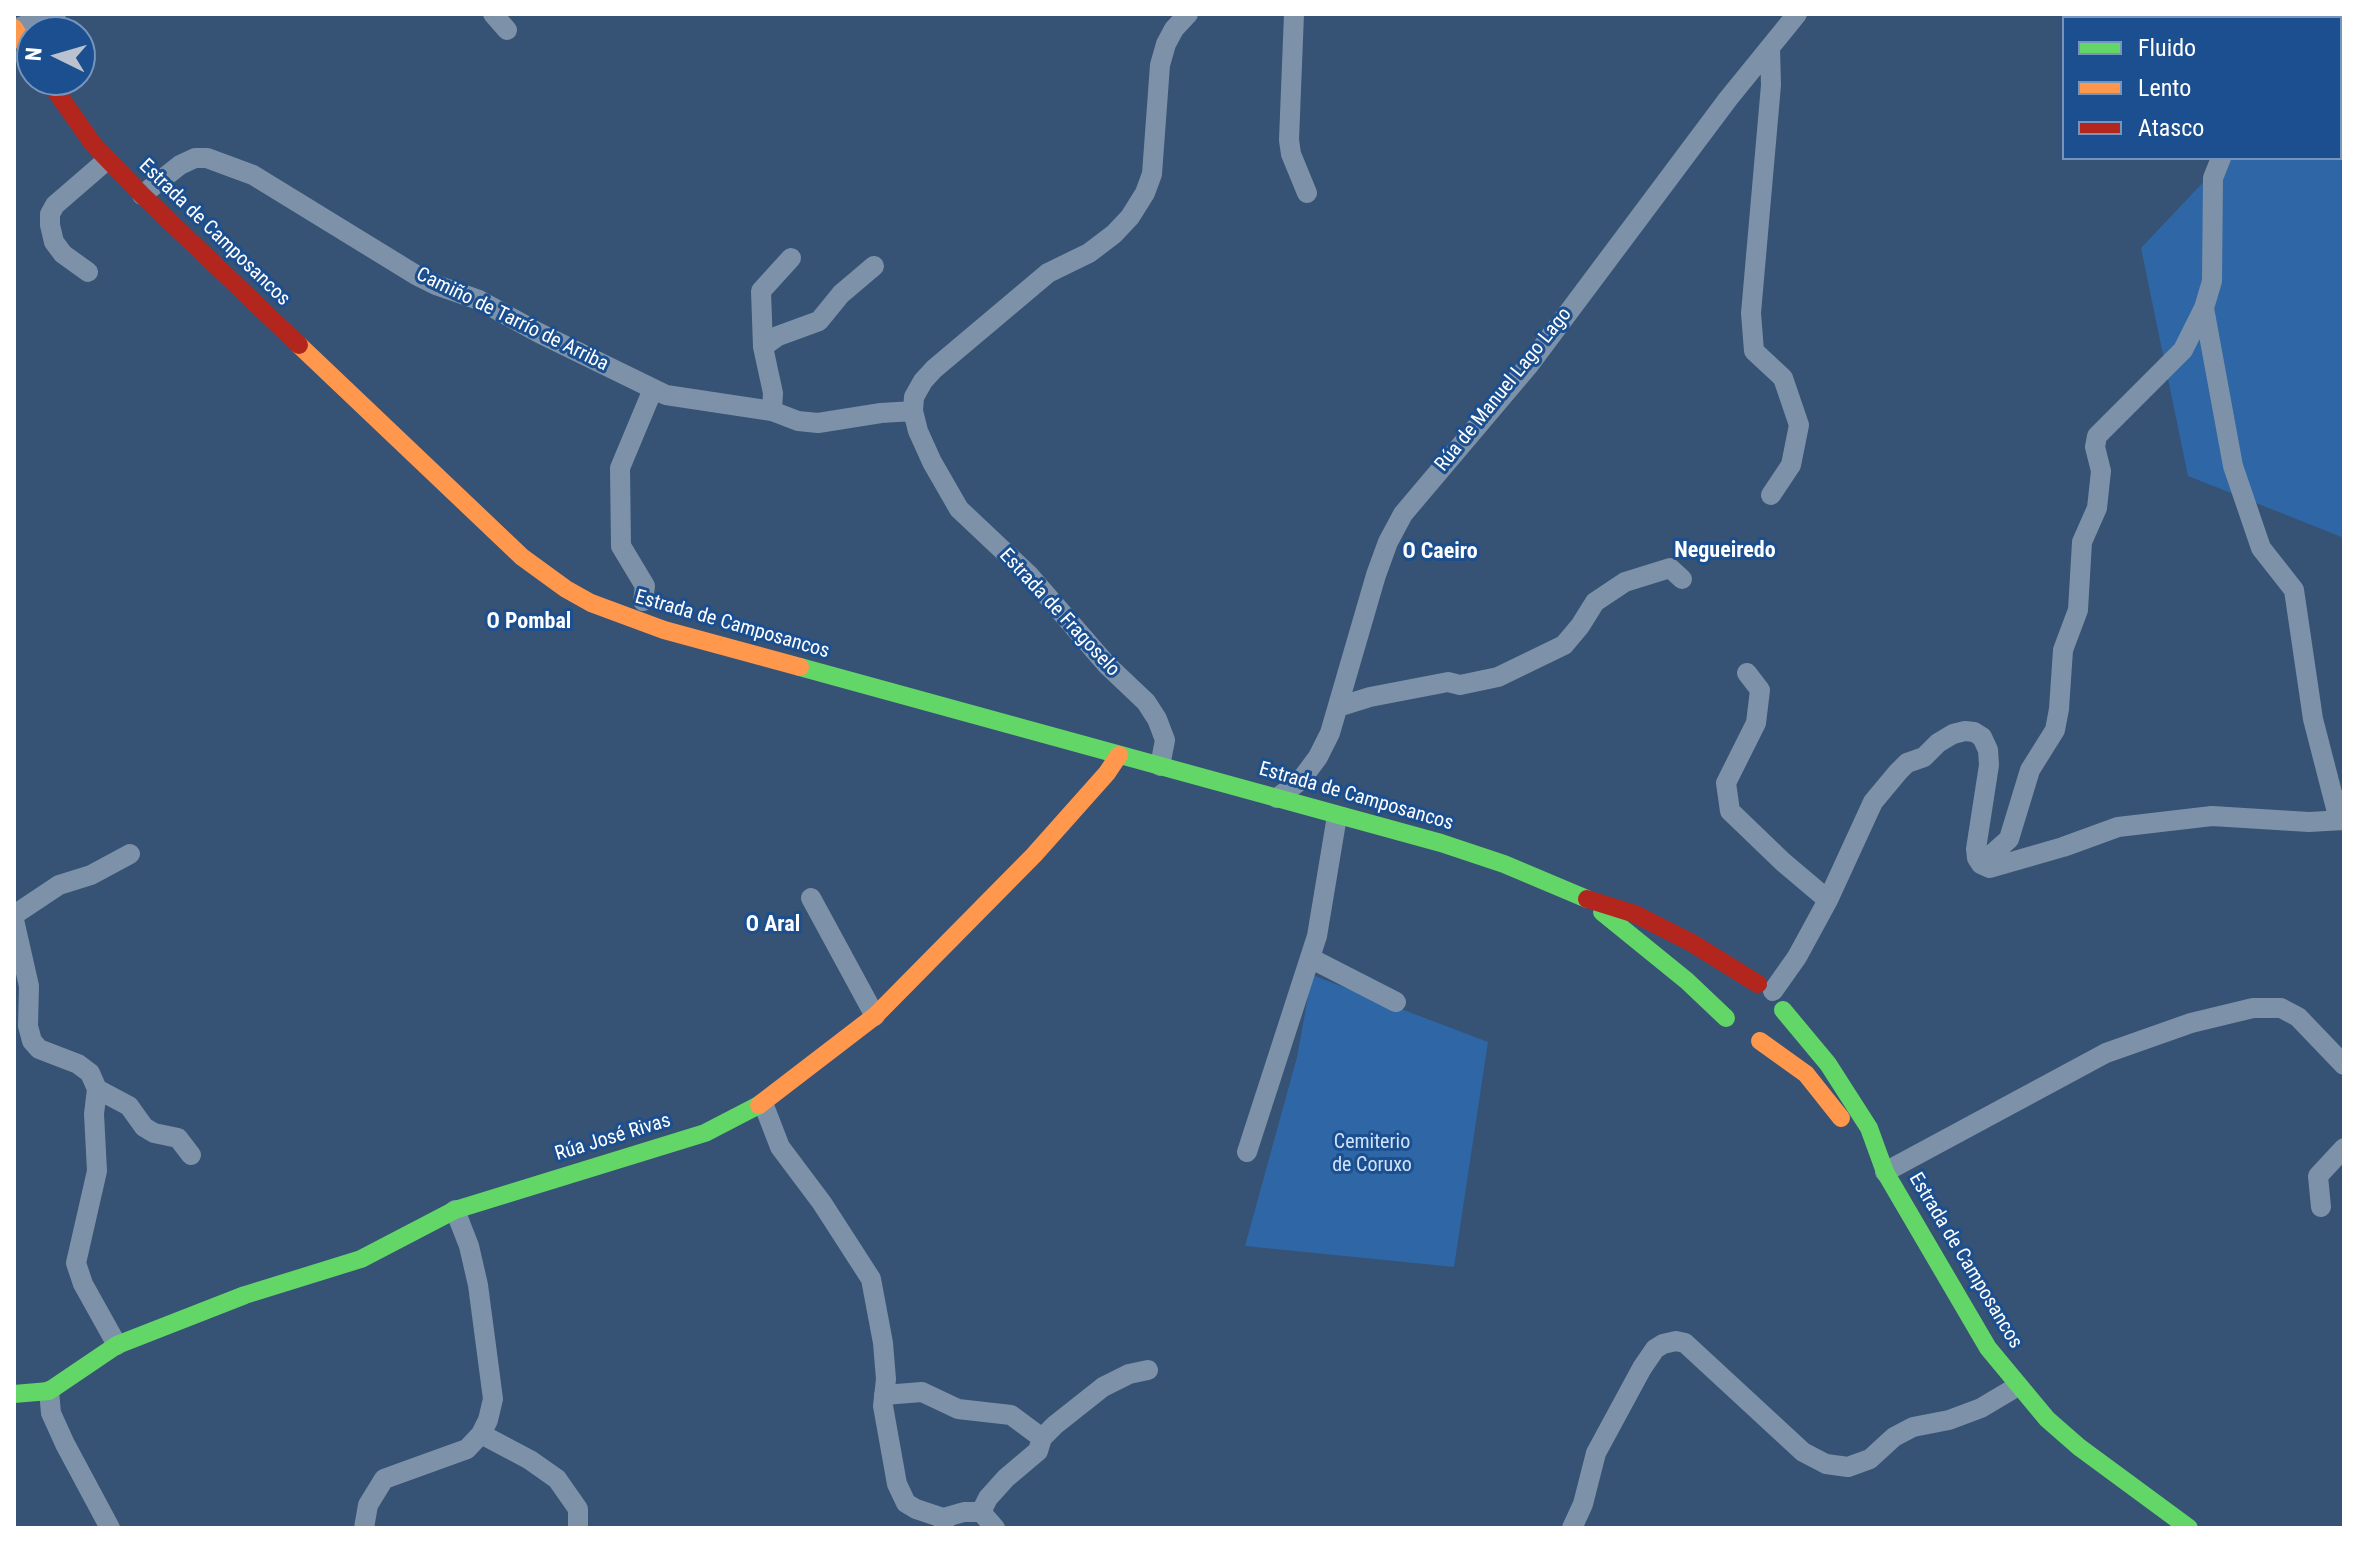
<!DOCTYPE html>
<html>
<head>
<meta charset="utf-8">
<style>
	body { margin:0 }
	#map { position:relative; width:2358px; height:1542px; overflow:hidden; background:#365274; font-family:"Roboto Condensed",sans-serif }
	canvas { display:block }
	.frame { position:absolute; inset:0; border:16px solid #fff; pointer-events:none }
	.legend { position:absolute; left:2062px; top:16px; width:280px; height:144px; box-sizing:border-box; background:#1b4f8f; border:2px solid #7695bc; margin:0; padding:10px 14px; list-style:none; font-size:24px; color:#fff }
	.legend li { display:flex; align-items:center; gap:16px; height:40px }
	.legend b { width:40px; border:2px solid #7695bc }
	.north { position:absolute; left:16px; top:16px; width:80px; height:80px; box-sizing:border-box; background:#1b4f8f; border:2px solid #7695bc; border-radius:50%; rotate:275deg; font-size:22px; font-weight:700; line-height:32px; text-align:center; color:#fff }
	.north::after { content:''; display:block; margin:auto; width:28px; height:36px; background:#b9c2ce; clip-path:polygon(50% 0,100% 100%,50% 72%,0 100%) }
</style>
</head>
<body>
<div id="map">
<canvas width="2358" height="1542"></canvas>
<div class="frame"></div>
<ul class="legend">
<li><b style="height:10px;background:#63d668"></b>Fluido</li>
<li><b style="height:10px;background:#ff974d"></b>Lento</li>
<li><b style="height:10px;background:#b3261e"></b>Atasco</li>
</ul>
<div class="north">N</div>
</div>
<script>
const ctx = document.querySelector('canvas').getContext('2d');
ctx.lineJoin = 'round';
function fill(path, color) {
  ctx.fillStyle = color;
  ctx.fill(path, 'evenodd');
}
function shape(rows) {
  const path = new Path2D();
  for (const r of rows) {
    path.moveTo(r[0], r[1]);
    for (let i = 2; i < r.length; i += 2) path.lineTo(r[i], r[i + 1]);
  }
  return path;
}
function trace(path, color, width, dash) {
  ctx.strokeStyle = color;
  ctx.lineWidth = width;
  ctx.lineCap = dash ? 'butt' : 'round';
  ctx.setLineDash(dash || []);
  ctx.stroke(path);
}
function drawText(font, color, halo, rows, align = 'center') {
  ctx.font = font + ' "Roboto Condensed",sans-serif';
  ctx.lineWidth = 6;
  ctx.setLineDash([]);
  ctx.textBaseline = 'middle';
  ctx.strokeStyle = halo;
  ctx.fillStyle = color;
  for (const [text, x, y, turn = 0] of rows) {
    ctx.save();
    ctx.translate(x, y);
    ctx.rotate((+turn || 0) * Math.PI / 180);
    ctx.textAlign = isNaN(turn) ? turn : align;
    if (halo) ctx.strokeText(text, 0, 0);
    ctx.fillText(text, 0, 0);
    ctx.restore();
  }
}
fill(shape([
	[2344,82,2344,538,2188,476,2141,248,2226,158,2340,158,2340,83],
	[1312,975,1488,1042,1454,1267,1245,1246,1297,1057]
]), '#2f66a5');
trace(shape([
	[493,14,507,30],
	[1294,14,1289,140,1291,154,1307,193],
	[2177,14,2180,18],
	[2279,18,2283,14],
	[15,29,56,14],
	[1770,48,1771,85,1751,313,1754,351,1783,378,1799,425,1791,465,1771,495],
	[142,195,180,165,195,158,207,158,253,175,416,275,436,285,479,300,539,333,666,395,772,411,798,421,818,423,881,413,913,411],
	[88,272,63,254,54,242,50,225,50,214,55,205,107,160],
	[2204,308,2233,466,2261,548,2294,590,2313,719,2339,820],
	[763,347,778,336,819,321,841,294,874,266],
	[772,411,773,393,763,347,761,291,791,258],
	[643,601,645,586,621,546,620,468,653,389],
	[1747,673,1760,690,1756,723,1726,783,1730,811,1783,862,1828,900],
	[1338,707,1370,697,1448,682,1460,685,1498,677,1564,645,1580,626,1595,602,1625,582,1670,568,1682,579],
	[1160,766,1165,740,1157,719,1146,702,1107,665,1029,575,959,509,932,462,918,431,913,411,914,397,923,381,934,369,1048,273,1089,253,1114,234,1130,217,1145,193,1152,174,1160,65,1166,44,1174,29,1188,14],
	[1277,798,1301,780,1318,757,1330,733,1376,575,1388,542,1403,514,1529,365,1728,99,1797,14],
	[1981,864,2009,839,2030,770,2055,730,2059,709,2063,650,2078,610,2082,542,2097,508,2101,471,2095,447,2097,436,2183,350,2204,308,2212,281,2213,178,2221,158],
	[811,898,875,1016],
	[14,915,59,885,91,875,130,854],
	[14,920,29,986,28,1026,32,1041,39,1049,78,1064,90,1073,97,1089,94,1114,97,1171,76,1263,83,1284,117,1345],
	[1310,958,1396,1002],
	[1773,991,1797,957,1828,900,1873,802,1898,772,1907,763,1924,757,1938,743,1953,734,1965,731,1974,732,1982,737,1988,750,1989,765,1976,849,1977,858,1981,864,1990,868,2063,847,2118,827,2212,816,2309,822,2344,820],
	[97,1089,129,1106,144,1127,154,1133,178,1138,191,1155],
	[763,1103,780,1147,822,1203,871,1279,883,1343,886,1379,883,1406,897,1484,906,1503,916,1509,943,1518,944,1528],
	[1247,1152,1317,936,1337,816],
	[1885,1172,2106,1053,2191,1023,2253,1008,2281,1008,2298,1017,2344,1065],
	[2321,1207,2318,1176,2344,1148],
	[49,1391,51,1413,65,1444,110,1528],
	[884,1395,922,1392,958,1409,1011,1415,1042,1438],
	[481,1434,530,1460,557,1479,578,1509,578,1528],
	[981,1512,988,1498,1006,1478,1038,1451,1042,1438,1055,1425,1103,1387,1129,1374,1148,1370],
	[943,1518,964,1512,981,1512,995,1528],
	[364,1528,368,1505,384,1479,467,1449,481,1434,488,1420,493,1399,478,1285,469,1246,455,1210],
	[1572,1528,1583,1504,1596,1453,1642,1368,1655,1349,1663,1344,1676,1341,1685,1343,1803,1452,1826,1464,1848,1467,1870,1459,1894,1437,1913,1427,1949,1420,1981,1408,2018,1386]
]), '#7d92a8', 20);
trace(shape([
	[800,667,1441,843,1504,864,1587,899],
	[1602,912,1687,981,1726,1018],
	[1783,1010,1828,1064,1869,1128,1885,1172,1988,1348,2047,1419,2079,1447,2189,1528],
	[14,1394,49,1391,117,1345,245,1295,361,1259,455,1210,705,1133,759,1105]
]), '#63d668', 18);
trace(shape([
	[14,28,32,56],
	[299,345,522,557,566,589,591,603,664,630,800,667],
	[1760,1041,1806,1074,1841,1118],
	[759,1105,875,1016,1034,855,1107,773,1119,755]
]), '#ff974d', 18);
trace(shape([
	[48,80,93,144,142,195,299,345],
	[1587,899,1635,914,1692,943,1758,984]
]), '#b3261e', 18);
drawText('20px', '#fff', '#1b4f8f', [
	["Estrada de Camposancos",214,233,44],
	["Camiño de Tarrío de Arriba",512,320,26],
	["Rúa de Manuel Lago Lago",1504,390,-51],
	["Estrada de Fragoselo",1059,613,47],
	["Estrada de Camposancos",732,625,16],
	["Estrada de Camposancos",1356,797,16],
	["Rúa José Rivas",613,1138,-17],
	["Estrada de Camposancos",1965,1261,59]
]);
drawText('20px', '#cfe3fa', '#1b4f8f', [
	["Cemiterio",1372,1143],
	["de Coruxo",1372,1166]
]);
drawText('bold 22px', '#fff', '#1b4f8f', [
	["Negueiredo",1725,551],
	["O Caeiro",1440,552],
	["O Pombal",529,622],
	["O Aral",773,925]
]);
</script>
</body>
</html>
